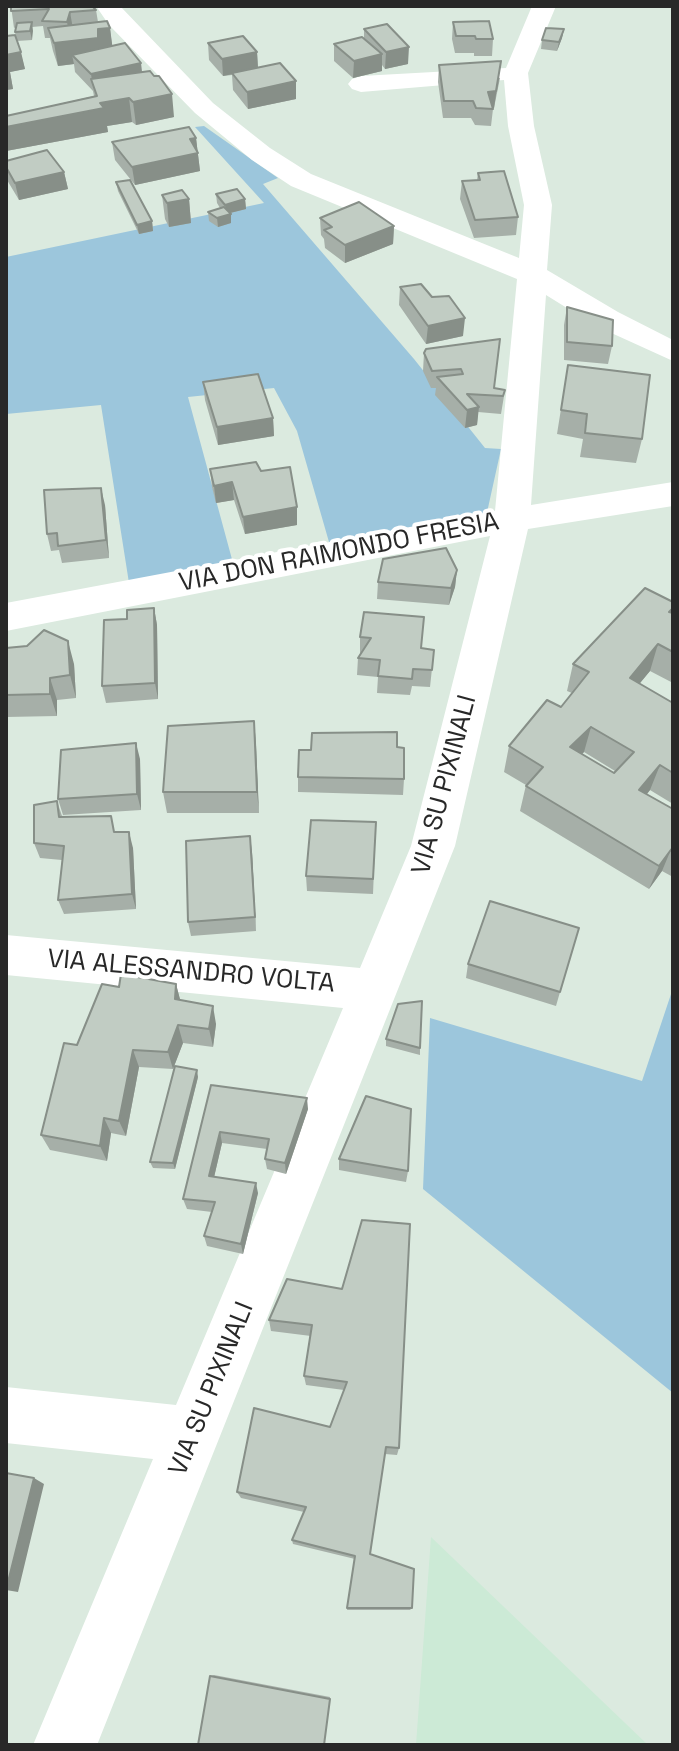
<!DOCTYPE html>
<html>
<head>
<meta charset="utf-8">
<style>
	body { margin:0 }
	#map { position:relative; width:679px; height:1751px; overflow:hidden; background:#dbeadf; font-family:"Space Grotesk",sans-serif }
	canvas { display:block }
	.frame { position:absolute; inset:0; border:8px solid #282828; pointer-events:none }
</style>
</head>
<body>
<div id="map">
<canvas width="679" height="1751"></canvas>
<div class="frame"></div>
</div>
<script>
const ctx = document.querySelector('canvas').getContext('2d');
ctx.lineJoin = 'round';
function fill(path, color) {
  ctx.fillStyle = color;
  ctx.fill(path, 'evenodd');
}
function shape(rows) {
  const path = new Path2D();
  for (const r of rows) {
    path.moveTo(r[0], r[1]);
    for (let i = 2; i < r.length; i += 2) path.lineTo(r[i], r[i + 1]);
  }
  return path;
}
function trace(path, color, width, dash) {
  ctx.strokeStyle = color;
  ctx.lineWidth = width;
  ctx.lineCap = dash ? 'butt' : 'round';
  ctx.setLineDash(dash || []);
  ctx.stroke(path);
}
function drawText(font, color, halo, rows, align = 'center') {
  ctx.font = font + ' "Space Grotesk",sans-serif';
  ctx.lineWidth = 8;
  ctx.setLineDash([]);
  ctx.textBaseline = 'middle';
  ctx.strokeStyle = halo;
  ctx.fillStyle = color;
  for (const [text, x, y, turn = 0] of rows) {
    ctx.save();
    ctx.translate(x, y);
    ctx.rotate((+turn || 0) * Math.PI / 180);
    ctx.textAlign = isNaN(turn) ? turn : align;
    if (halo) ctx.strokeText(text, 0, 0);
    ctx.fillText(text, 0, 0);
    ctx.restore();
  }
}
fill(shape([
	[431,1537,648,1745,416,1745]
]), '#ccead6');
fill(shape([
	[204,126,278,178,263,184,414,359,485,448,501,449,486,517,329,542,297,431,274,388,188,397,233,563,129,583,101,405,6,414,6,257,264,203,195,127],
	[673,988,673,1393,423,1189,430,1018,642,1081]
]), '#9cc6dc');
fill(shape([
	[96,6,120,6,213,103,270,148,311,174,519,258,524,205,508,126,504,80,361,92,352,89,348,84,352,79,361,76,506,68,532,6,556,6,528,73,534,126,552,205,547,270,618,312,673,340,673,361,596,326,546,295,531,505,673,482,673,506,528,529,455,846,97,1745,33,1745,153,1459,6,1443,6,1387,176,1405,343,1008,6,975,6,935,360,968,411,846,490,536,6,631,6,603,495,511,517,279,291,186,252,160,195,113,109,25,96,6]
]), '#fff');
fill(shape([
	[11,6,96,10,98,22,110,28,112,46,142,72,174,117,136,125,132,122,107,126,108,132,6,151,6,116,94,96,93,91,75,72,74,64,58,66,53,51,50,38,45,38,43,26,32,27,32,40,17,41,25,69,10,72,13,89,6,90,6,36,16,38,15,32,16,27,14,28],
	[453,22,493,39,492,56,474,56,474,53,455,53,452,39],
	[364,29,408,64,385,69,382,65,382,71,353,78,334,61,334,44,364,39],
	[564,29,562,38,557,51,541,49,542,40],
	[208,43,257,52,258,67,296,99,248,109,233,90,232,75,223,76,209,60],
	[439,65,500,78,494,108,493,109,491,126,475,125,471,118,443,118,438,82],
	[196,138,200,171,135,185,115,160,112,142],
	[6,161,64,172,68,189,19,200,7,180],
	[478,173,518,217,516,235,474,238,460,199,462,181,477,180],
	[116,182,152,221,153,231,139,234,118,191],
	[216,194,245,199,246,209,230,213,231,223,218,227,209,221,208,212,220,208,217,203],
	[162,195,189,199,191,223,169,227,165,219],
	[320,218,394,226,393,244,345,263,325,248,324,239,321,235],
	[400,287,463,336,426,344,399,305],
	[567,307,612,346,608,364,564,360,564,325],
	[500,339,494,388,505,390,501,414,478,412,477,425,465,428,435,395,436,388,431,388,423,371,424,353],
	[568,365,642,439,636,463,580,457,583,439,557,434],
	[203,382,273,418,274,436,218,445,205,400],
	[210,469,261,471,297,525,245,534,234,500,216,503,212,487],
	[105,505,109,558,62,563,59,550,51,551,47,534],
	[457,570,455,587,449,605,377,599,378,582],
	[673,602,673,683,650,671,639,684,673,703,673,804,650,790,647,794,673,809,673,877,662,871,649,889,520,811,526,785,504,772,509,746,561,707,572,693,567,691,573,664],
	[584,752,615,771,614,773,582,754],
	[154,608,157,625,158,699,106,703,102,686,127,619],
	[364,612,421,648,434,650,430,687,412,686,410,695,377,693,378,677,357,675,358,658,360,654,360,637],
	[6,648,74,664,76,698,57,700,57,716,6,717],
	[254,721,259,813,167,813,163,792],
	[397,747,404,779,403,795,298,792,298,777,311,750],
	[140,759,141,810,63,815,58,799],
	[57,801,62,816,115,832,133,848,136,909,64,914,58,900,62,860,40,858,34,843],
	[376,822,373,894,307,891,306,876],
	[252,852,256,931,191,936,188,922],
	[468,964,560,992,556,1006,466,978],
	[176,984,180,1000,216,1024,213,1047,183,1043,173,1069,139,1067,126,1136,111,1133,107,1161,50,1150,41,1135,77,1045,119,987],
	[386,1039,420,1048,420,1055,386,1046],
	[198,1077,175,1169,153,1168,150,1162],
	[211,1085,308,1109,286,1174,267,1169,265,1159,267,1149,222,1143,214,1177,258,1193,243,1254,207,1246,204,1236,212,1212,187,1209,183,1199],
	[339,1159,408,1171,406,1182,339,1170],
	[287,1279,399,1448,397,1455,385,1454,370,1554,412,1608,410,1610,347,1610,355,1559,293,1544,292,1540,304,1512,241,1498,237,1492,330,1427,344,1390,306,1385,304,1376,311,1336,271,1331,269,1320],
	[214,1675,330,1697,324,1745,210,1676]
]), '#a6afa8');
fill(shape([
	[70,12,73,29,70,39,67,22],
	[32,22,33,31,32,40,30,31],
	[110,28,113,51,72,55,74,64,58,66,54,43,98,29],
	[564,29,562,38,557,51,559,42],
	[409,47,408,64,385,69,386,52],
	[21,52,25,69,10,72,13,89,6,90,6,55],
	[257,52,258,69,223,76,222,59],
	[382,54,382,71,353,78,354,61],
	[501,61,494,108,487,108,488,92],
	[141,63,143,80,92,81,91,74],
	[296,81,296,99,248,109,247,92],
	[172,94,174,117,136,125,133,102],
	[129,98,132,122,107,126,108,132,6,151,6,127,100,103],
	[196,138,200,171,135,185,132,167,190,139],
	[64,172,68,189,19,200,15,183],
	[189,199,191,223,169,227,167,203],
	[245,199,246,209,226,214,225,205],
	[231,214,231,223,218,227,217,218],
	[152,221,153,231,139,234,137,225],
	[394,226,393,244,345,263,345,245],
	[465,318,463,336,426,344,428,326],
	[479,407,477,425,465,428,467,410],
	[273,418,274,436,218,445,217,427],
	[232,482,234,500,216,503,214,486],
	[101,488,105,505,109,558,106,540],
	[297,507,297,525,245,534,243,517],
	[457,570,455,587,449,605,451,588],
	[154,608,157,625,158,699,155,683],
	[68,641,74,664,76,698,70,675],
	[658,644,650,671,622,705,630,678],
	[50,678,57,700,57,716,50,694],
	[254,721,256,743,259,813,257,792],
	[591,727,584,752,564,773,570,747],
	[136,743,140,759,141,810,137,794],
	[660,765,650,790,631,814,639,790],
	[129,832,133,848,136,909,132,894],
	[250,836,252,852,256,931,255,917],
	[672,847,662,871,649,889,659,866],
	[176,984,181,1003,175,999],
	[213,1006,216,1024,213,1047,209,1029],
	[178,1025,183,1043,173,1069,168,1052],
	[133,1050,139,1067,126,1136,119,1121],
	[197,1070,198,1077,175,1169,173,1163],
	[307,1098,308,1109,286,1174,285,1163],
	[104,1118,111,1133,107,1161,100,1146],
	[220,1132,222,1143,212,1186,209,1176],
	[256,1183,258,1193,243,1254,241,1244],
	[34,1478,44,1484,18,1592,6,1590]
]), '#878f88');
const building = shape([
	[11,6,92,6,96,10,70,12,67,22,42,21,49,9,11,11,11,6],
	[107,21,110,28,98,29,98,38,54,43,48,28,107,21],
	[489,21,493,39,476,39,475,36,456,36,453,22,489,21],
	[32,22,30,31,15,32,17,23,32,22],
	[387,24,409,47,386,52,364,29,387,24],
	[546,28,564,29,559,42,542,40,546,28],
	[15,35,21,52,6,55,6,36,15,35],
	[243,36,257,52,222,59,208,43,243,36],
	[362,37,382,54,354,61,334,44,362,37],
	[125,43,141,63,91,74,72,55,125,43],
	[501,61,496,91,488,92,493,109,476,108,473,101,444,101,439,65,501,61],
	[280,63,296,81,247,92,232,73,280,63],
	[150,71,154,76,159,76,172,94,133,102,129,98,100,103,104,108,6,127,6,116,97,96,91,79,150,71],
	[189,127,196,138,190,139,198,153,132,167,112,142,189,127],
	[47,150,64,172,15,183,6,167,6,161,47,150],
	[504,171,518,217,475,220,462,181,480,180,478,173,504,171],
	[130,180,152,221,137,225,116,182,130,180],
	[237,189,245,199,225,205,216,194,237,189],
	[182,190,189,199,167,203,162,195,182,190],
	[359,202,394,226,345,245,324,230,332,227,320,218,359,202],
	[224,207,231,214,217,218,208,212,224,207],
	[421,284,432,297,449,296,465,318,428,326,400,287,421,284],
	[567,307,613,320,612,346,567,342,567,307],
	[500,339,494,388,505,390,503,396,467,394,479,407,467,410,437,377,463,374,461,369,432,371,424,353,426,349,500,339],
	[568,365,650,375,642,439,585,433,587,414,561,410,568,365],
	[258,374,273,418,217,427,203,382,258,374],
	[256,462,261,471,290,467,297,507,243,517,232,482,214,486,210,469,256,462],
	[101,488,106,540,58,546,57,533,47,534,44,490,101,488],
	[446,548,457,570,451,588,378,582,383,559,446,548],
	[645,588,673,602,673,608,669,612,673,613,673,652,658,644,630,678,673,703,673,773,660,765,639,790,673,809,673,847,659,866,526,786,543,767,509,746,547,700,561,707,589,672,573,664,645,588],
	[591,727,634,752,614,773,570,747,591,727],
	[154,608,155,683,102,686,104,620,127,619,127,610,154,608],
	[364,612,424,617,421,648,434,650,432,670,413,669,412,679,378,676,380,660,358,658,371,638,360,637,364,612],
	[44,630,68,641,70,675,50,678,50,694,6,695,6,648,27,646,44,630],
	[254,721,257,792,163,792,168,726,254,721],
	[397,732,397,747,404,748,404,779,298,777,299,750,311,750,312,733,397,732],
	[136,743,137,794,58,799,61,750,136,743],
	[57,801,59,817,111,816,114,832,129,832,132,894,58,900,64,846,34,843,34,805,57,801],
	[311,820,376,822,373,879,306,876,311,820],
	[250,836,255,917,188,922,186,841,250,836],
	[490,901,579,928,560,992,468,964,490,901],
	[121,974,176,984,175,999,213,1006,209,1029,178,1025,168,1052,133,1050,119,1121,104,1118,100,1146,41,1135,64,1043,77,1045,102,984,119,987,121,974],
	[422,1001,420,1048,386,1039,398,1004,422,1001],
	[175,1066,197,1070,173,1163,150,1162,175,1066],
	[211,1085,307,1098,285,1163,265,1159,269,1139,220,1132,209,1176,256,1183,241,1244,204,1236,215,1202,183,1199,211,1085],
	[366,1096,411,1109,408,1171,339,1159,366,1096],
	[362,1220,410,1224,399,1448,386,1447,370,1554,414,1569,412,1608,347,1608,355,1556,292,1540,306,1507,237,1492,254,1408,330,1427,347,1382,304,1376,312,1325,269,1320,287,1279,342,1289,362,1220],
	[6,1473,34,1478,6,1590,6,1473],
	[210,1676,330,1699,324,1745,198,1745,210,1676]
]);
fill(building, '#c1ccc3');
trace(building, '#878f88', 2);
drawText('26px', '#282828', '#fff', [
	["VIA DON RAIMONDO FRESIA",339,553,-11],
	["VIA SU PIXINALI",445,785,-75],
	["VIA ALESSANDRO VOLTA",191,972,5],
	["VIA SU PIXINALI",212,1389,-68]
]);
</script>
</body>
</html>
